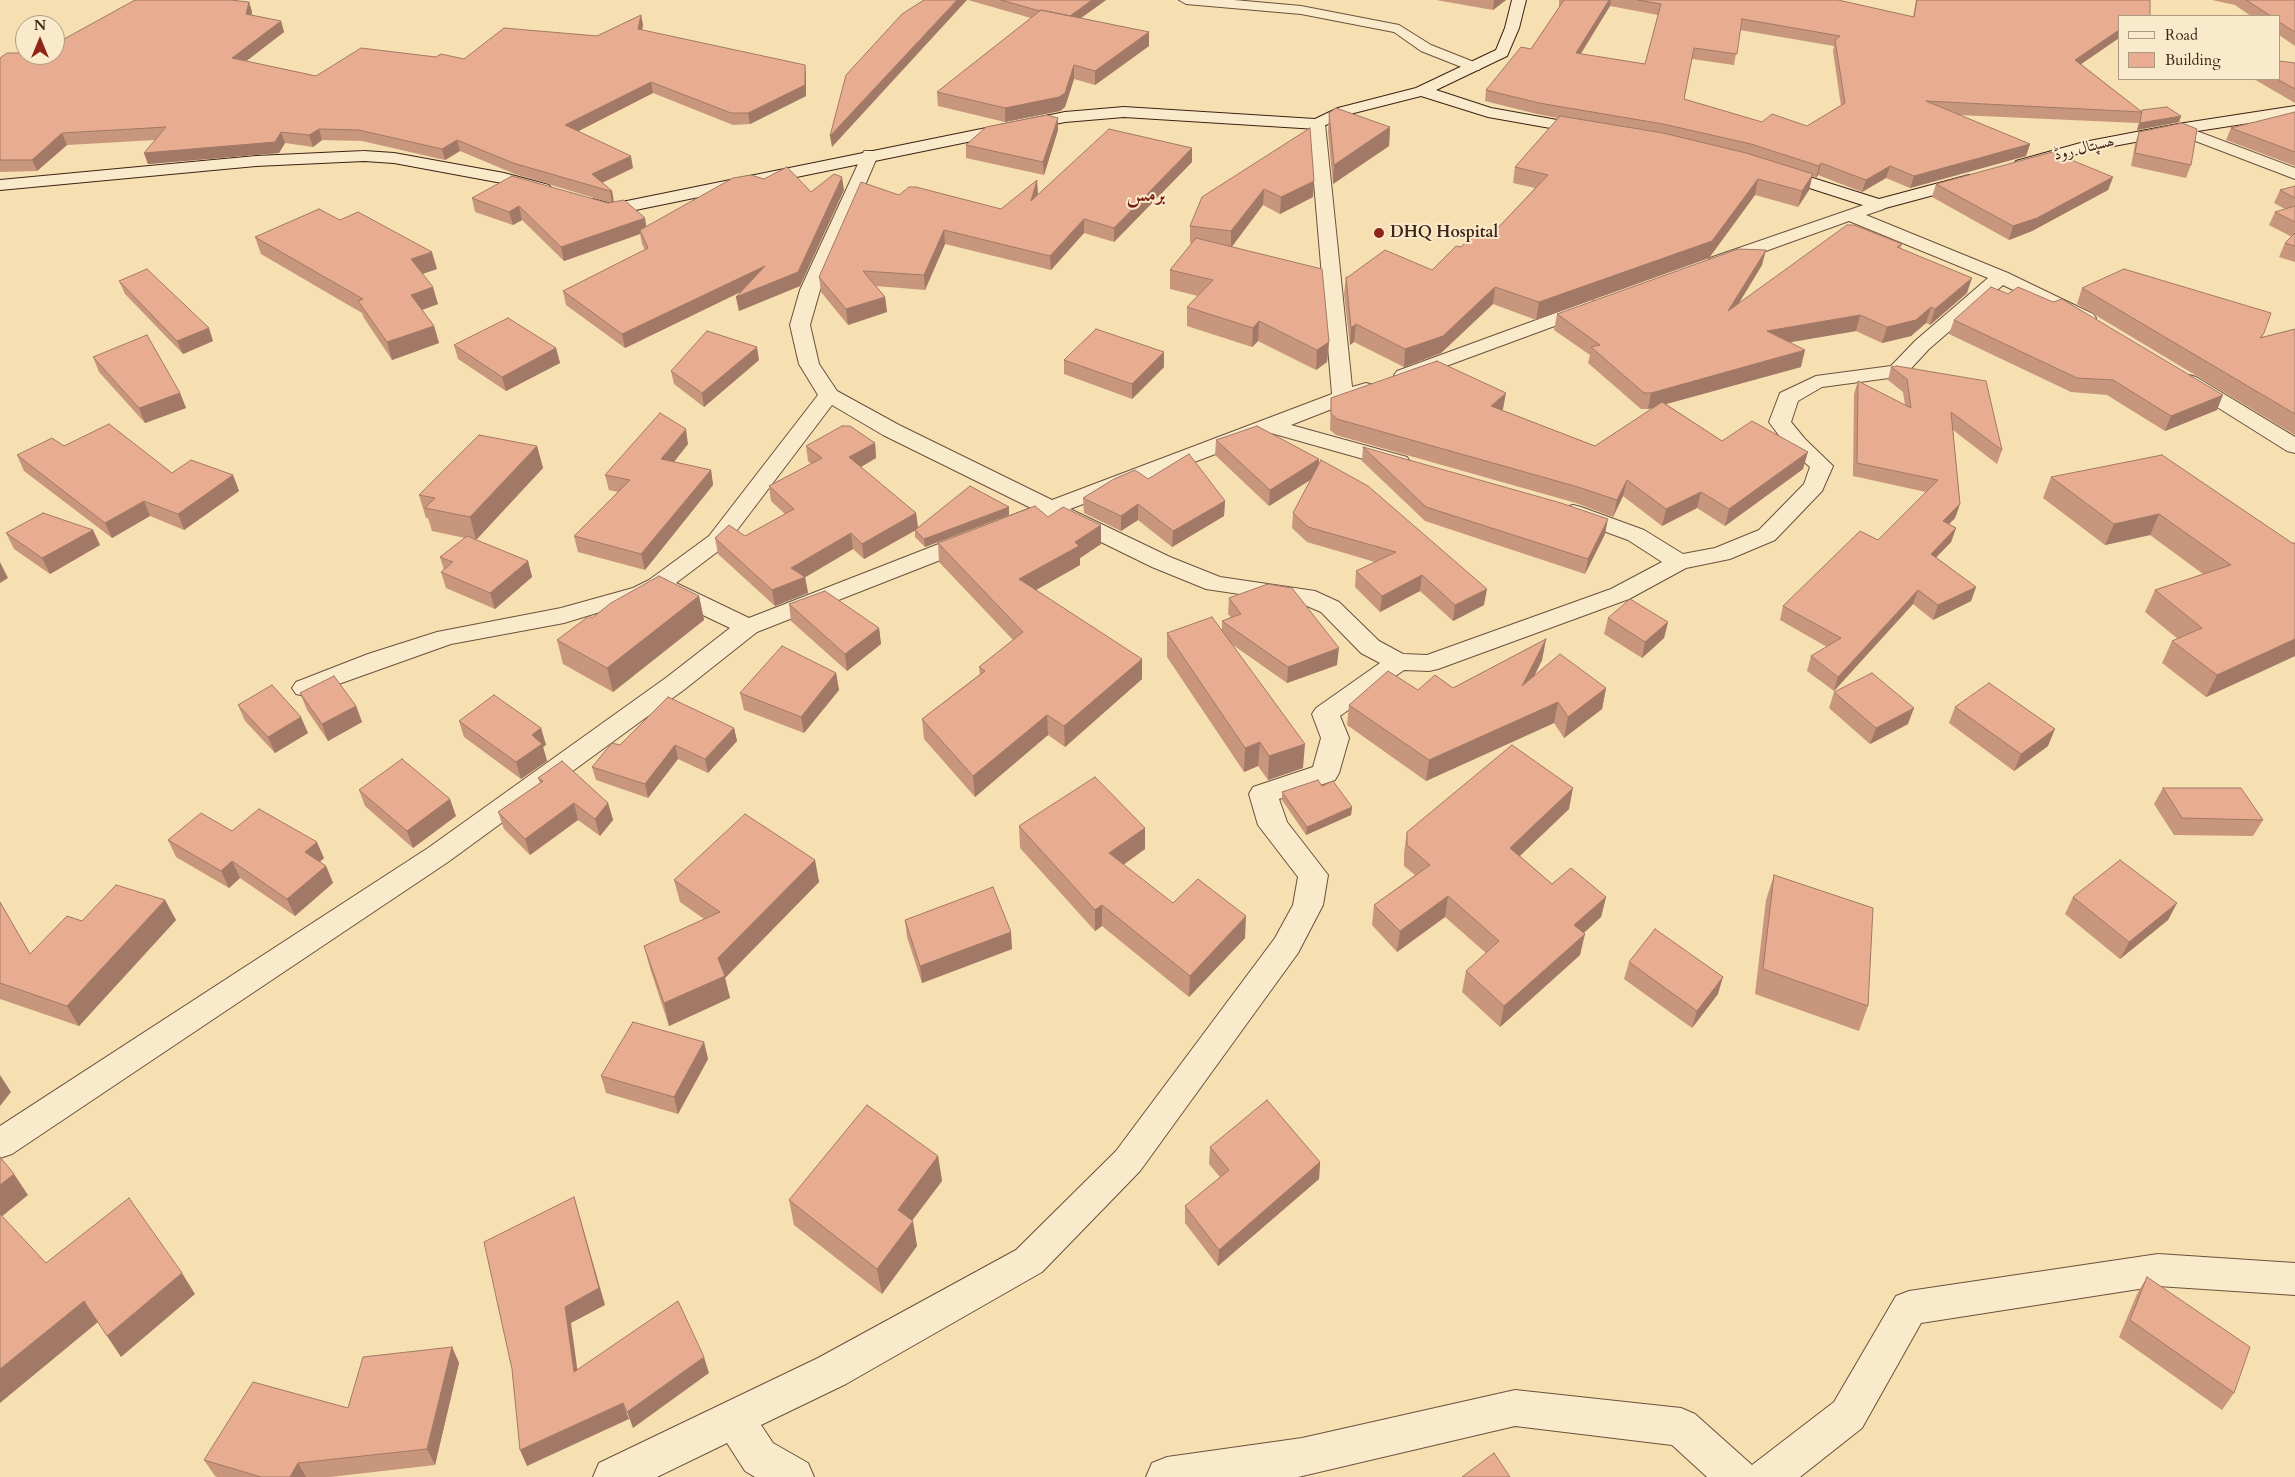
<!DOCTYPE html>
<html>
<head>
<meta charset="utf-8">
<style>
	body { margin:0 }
	#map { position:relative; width:2295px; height:1477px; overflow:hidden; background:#f6dfb1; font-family:Cardo,serif }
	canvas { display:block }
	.legend { position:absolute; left:2118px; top:15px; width:162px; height:65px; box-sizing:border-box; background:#f9eacc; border:1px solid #ae9a83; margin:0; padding:6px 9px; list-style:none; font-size:15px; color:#3e2215 }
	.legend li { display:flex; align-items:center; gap:10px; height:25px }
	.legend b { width:25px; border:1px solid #ae9a83 }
	.north { position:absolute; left:15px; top:15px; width:50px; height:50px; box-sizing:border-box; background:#f9eacc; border:1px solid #ae9a83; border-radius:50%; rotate:0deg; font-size:14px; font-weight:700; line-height:20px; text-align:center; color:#3e2215 }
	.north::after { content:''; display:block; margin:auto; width:18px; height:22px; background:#8f2418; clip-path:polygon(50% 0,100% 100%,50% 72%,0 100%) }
</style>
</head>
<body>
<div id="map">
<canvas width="2295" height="1477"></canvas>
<ul class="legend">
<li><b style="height:6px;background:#f9eacc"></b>Road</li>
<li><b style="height:14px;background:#e8ad91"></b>Building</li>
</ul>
<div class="north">N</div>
</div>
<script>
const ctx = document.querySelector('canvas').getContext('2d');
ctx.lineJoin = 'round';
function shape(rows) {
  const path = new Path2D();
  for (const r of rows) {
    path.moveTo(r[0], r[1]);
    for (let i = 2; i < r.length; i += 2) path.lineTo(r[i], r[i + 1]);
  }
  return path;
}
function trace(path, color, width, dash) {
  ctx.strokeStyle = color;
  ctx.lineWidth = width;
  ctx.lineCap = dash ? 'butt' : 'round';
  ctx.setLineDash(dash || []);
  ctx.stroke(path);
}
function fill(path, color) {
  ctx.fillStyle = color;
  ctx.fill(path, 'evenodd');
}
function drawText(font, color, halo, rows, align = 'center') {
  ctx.font = font + ' Cardo,Amiri,serif';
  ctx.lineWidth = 4;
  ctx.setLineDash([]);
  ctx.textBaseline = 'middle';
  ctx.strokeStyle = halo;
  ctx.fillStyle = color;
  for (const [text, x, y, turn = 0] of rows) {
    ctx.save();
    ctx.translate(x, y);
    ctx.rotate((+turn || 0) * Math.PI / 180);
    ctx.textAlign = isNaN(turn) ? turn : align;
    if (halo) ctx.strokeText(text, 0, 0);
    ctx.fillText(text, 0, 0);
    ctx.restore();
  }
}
const street = shape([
	[1179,0,1234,0,1301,6,1399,25,1431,45,1479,64,1482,67,1479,70,1469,70,1421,51,1394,32,1301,14,1186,4,1179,0],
	[1317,119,1325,124,1352,387,1366,383,1373,385,1377,389,1373,393,1291,425,1407,457,1410,462,1407,467,1399,469,1271,433,1070,509,1170,557,1220,577,1315,591,1339,602,1379,641,1403,654,1427,655,1611,589,1662,562,1628,540,1565,517,1561,512,1565,507,1573,505,1581,507,1644,530,1683,554,1715,548,1759,530,1804,484,1810,467,1789,449,1769,422,1780,393,1816,376,1891,366,1915,341,1988,278,1849,221,1724,266,1710,266,1708,262,1710,258,1878,200,1884,201,1887,205,1884,209,1866,215,2008,273,2093,314,2096,318,2093,322,2086,324,2079,322,2003,285,1929,349,1904,376,1822,387,1798,401,1791,422,1805,439,1833,466,1822,491,1775,540,1730,559,1686,568,1629,599,1438,669,1429,671,1404,670,1340,716,1349,738,1339,773,1335,780,1279,799,1287,822,1328,875,1323,905,1298,953,1140,1171,1042,1272,846,1384,761,1425,773,1443,808,1463,814,1477,755,1477,745,1471,727,1443,657,1477,593,1477,599,1463,818,1358,1016,1250,1116,1151,1275,938,1293,905,1298,877,1258,825,1249,794,1253,787,1313,767,1321,738,1312,714,1316,708,1380,663,1361,653,1321,612,1300,603,1206,589,1152,567,1050,517,757,632,685,689,448,862,12,1154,0,1158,0,1126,428,848,667,677,730,628,659,594,564,623,451,644,305,696,296,694,292,688,296,682,368,654,437,632,561,608,633,588,649,580,709,536,818,395,799,364,790,325,800,290,864,151,876,151,878,155,820,290,810,325,819,364,837,391,899,425,1052,500,1332,394,1309,124,1317,119],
	[832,405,883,435,1031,508,749,618,676,583,725,546,832,405],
	[2178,124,2295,168,2295,179,2172,132,2170,129,2178,124],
	[1591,300,1598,302,1601,306,1598,310,1411,379,1404,381,1397,379,1394,375,1397,371,1591,300],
	[2189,375,2196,377,2295,437,2295,453,2287,451,2182,385,2179,381,2182,377,2189,375],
	[2158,1254,2295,1263,2295,1295,2158,1286,1921,1323,1862,1428,1800,1477,1707,1477,1672,1445,1515,1426,1298,1477,1146,1477,1152,1463,1167,1457,1302,1438,1515,1390,1681,1408,1695,1414,1752,1465,1834,1402,1896,1296,1909,1291,2158,1254]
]);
const secondary = shape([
	[1512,0,1526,0,1519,28,1507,56,1436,90,1491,108,1596,127,1598,130,1596,133,1590,135,1488,117,1421,96,1350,114,1317,129,1124,117,1065,122,611,215,587,208,584,204,587,200,593,199,612,204,1065,112,1124,107,1315,119,1338,108,1416,88,1496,50,1505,28,1512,0],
	[2295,106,2295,116,2178,134,2087,151,2022,170,2016,169,2014,165,2016,161,2084,142,2178,124,2295,106],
	[364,151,394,153,504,173,549,185,552,189,549,193,543,194,502,183,394,163,364,161,256,166,0,190,0,180,256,156,364,151],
	[1775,166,1879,199,1969,175,1975,176,1978,180,1975,184,1878,210,1769,175,1766,171,1769,167,1775,166]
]);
trace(street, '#6c513c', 2);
trace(secondary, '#3e2215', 2);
fill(street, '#f9eacc');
fill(secondary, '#f9eacc');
fill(shape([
	[968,0,1106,0,1081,18,1149,32,1149,46,1095,85,1074,79,1065,107,1060,111,1005,122,938,106,937,92,1031,18],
	[1436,0,1506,0,1493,10],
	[1559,0,1838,0,1913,17,1916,0,2150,0,2119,16,2119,38,2081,64,2142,112,2181,116,2179,122,2137,130,2139,120,2138,123,1958,115,2030,144,2026,156,1910,188,1886,178,1862,192,1818,175,1816,178,1812,176,1809,190,1798,207,1755,195,1709,258,1536,320,1493,304,1441,353,1404,367,1354,342,1350,345,1344,294,1346,277,1348,277,1432,270,1461,247,1493,233,1535,188,1513,183,1515,167,1558,118,1537,114,1485,101,1486,90,1531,49,1559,8],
	[1610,6,1658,15,1645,64,1581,54],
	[1740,30,1834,46,1833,51,1841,106,1807,126,1762,122,1684,99,1692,59,1734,65],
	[2212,0,2295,0,2295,46,2279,35,2279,16,2251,16,2235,5],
	[249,2,252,12,251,15,281,21,284,32,246,61,316,76,436,57,464,59,597,36,641,15,643,25,642,30,806,76,806,96,750,124,733,125,653,93,578,131,633,168,602,183,612,191,614,202,646,227,764,179,811,192,844,190,800,286,739,311,736,297,741,292,625,348,566,305,563,291,645,250,642,244,640,234,564,261,522,220,513,225,475,212,472,198,608,203,611,203,515,174,460,151,445,160,362,141,322,140,313,147,285,143,279,153,148,164,144,153,155,140,67,145,37,171,0,172,0,58,55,55],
	[2295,63,2295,103,2254,79,2279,79],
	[2295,112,2295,166,2226,140,2231,128],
	[1329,113,1390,127,1389,146,1333,184,1328,132],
	[1310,128,1313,197,1280,214,1263,205,1231,247,1329,342,1327,362,1316,370,1258,341,1252,347,1187,326,1187,307,1198,296,1170,289,1170,270,1192,243,1190,243,1190,226],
	[1058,130,1044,175,966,158,966,145],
	[2139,132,2191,165,2186,178,2131,166,2135,144],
	[1192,162,1114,242,1084,233,1051,270,945,244,925,290,876,286,885,297,887,312,848,325,821,292,819,277,899,195,1001,209,1038,194],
	[2113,177,2108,190,2032,231,2009,240,1932,197,1936,184],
	[2295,186,2295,262,2279,257,2285,243,2292,237,2269,225,2275,212,2285,209,2274,203,2280,190],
	[340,220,437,269,422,274,438,304,422,310,434,326,439,343,392,360,364,318,362,313,261,254,255,237],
	[1902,244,1900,249,1967,293,1930,325,1926,323,1911,336,1882,343,1856,331,1789,342,1801,367,1666,404,1722,441,1803,469,1725,526,1697,508,1662,526,1623,496,1613,517,1576,503,1336,435,1330,430,1331,398,1503,409,1502,410,1595,446,1653,408,1648,409,1641,409,1588,363,1590,355,1554,330,1557,314,1762,265,1739,303],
	[119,281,213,341,183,354,125,294],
	[2082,288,2264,333,2262,337,2295,329,2295,435,2077,304],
	[1954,320,2217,410,2165,431,2107,395,2071,392,1949,334],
	[454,345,556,348,560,363,506,391,458,359],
	[93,357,180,393,186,408,145,423,99,372],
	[759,360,704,407,674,384,671,371],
	[1064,360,1164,367,1132,399,1064,374],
	[1891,367,2002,450,1997,464,1953,430,1960,504,1955,518,1949,524,1956,528,1951,542,1936,557,1976,587,1971,601,1933,620,1913,604,1834,691,1807,671,1811,656,1827,647,1780,620,1783,606,1878,540,1926,492,1853,476,1854,394,1858,381,1905,405,1903,392,1888,380],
	[1216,440,1319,459,1318,465,1484,605,1453,621,1420,591,1380,612,1355,587,1356,571,1375,562,1307,542,1292,528,1293,513,1312,479,1269,506,1215,455],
	[875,443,876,458,860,467,916,513,918,527,1009,515,925,547,915,537,915,530,864,559,853,549,805,577,808,593,775,606,718,554,715,538,745,536,785,514,771,501,769,486,811,464,808,461,806,446],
	[688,444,674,462,711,470,713,485,645,570,578,552,574,536,618,492,609,490,605,475],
	[64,446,172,473,233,475,239,491,184,530,150,516,112,538,24,471,17,455],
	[537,446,543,468,476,540,528,561,532,577,495,609,446,588,441,572,444,570,440,557,465,538,432,531,428,518,426,518,419,495],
	[1363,447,1605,534,1585,574,1425,521,1362,461],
	[2051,477,2292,543,2295,543,2295,656,2206,697,2162,663,2172,641,2178,639,2145,612,2155,590,2203,574,2150,535,2105,545,2043,498],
	[1148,479,1225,501,1224,516,1172,547,1138,520,1121,531,1084,513,1083,498],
	[1048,517,1101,544,1080,558,1080,565,1036,590,1142,679,1065,747,1048,735,975,797,924,739,922,719,980,674,979,667,1013,640,939,562,938,543],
	[93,530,100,545,50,574,14,549,6,533],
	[699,596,704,620,613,692,563,664,557,640,592,618],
	[1229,598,1337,665,1287,683,1233,645,1303,768,1268,780,1258,766,1244,772,1167,657,1167,633,1222,629,1222,621,1231,617,1228,614],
	[789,604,879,628,881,644,847,671,791,621],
	[1608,618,1668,622,1664,638,1642,658,1604,634],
	[1546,639,1542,660,1534,676,1606,688,1602,709,1564,738,1554,723,1426,781,1347,725,1349,705,1418,690,1453,688],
	[836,673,839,690,804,733,744,710,740,693],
	[1834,692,1908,724,1870,744,1829,708],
	[300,693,356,706,362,722,328,741,307,710],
	[238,705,308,733,275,753,245,721],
	[1955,707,2048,746,2014,771,1949,723],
	[459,721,541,728,546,745,543,747,547,761,521,779,464,737],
	[734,728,737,741,708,773,678,759,648,798,596,780,592,767,620,745],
	[538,778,608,803,613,820,600,836,578,820,530,855,504,829,498,812,540,783],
	[1322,786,1352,807,1351,815,1306,835,1282,800,1282,792],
	[2163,788,2263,820,2253,836,2174,835,2154,804],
	[359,790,456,816,413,848,365,806],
	[1569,809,1520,856,1552,884,1606,897,1601,917,1584,933,1580,955,1500,1027,1462,992,1466,971,1486,953,1445,917,1397,952,1372,925,1374,905,1415,875,1404,866,1404,853,1407,832],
	[1019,826,1145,849,1123,865,1173,903,1245,938,1189,997,1102,926,1095,931,1020,848],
	[232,831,324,858,320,862,326,866,333,883,295,916,240,878,229,888,176,857,168,840],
	[815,860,819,882,725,978,730,998,669,1026,650,968,644,946,704,919,680,902,674,880],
	[1774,875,1868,1006,1859,1031,1755,994,1766,900],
	[2073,897,2177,903,2168,920,2120,959,2065,914],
	[165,900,176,920,79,1026,0,999,0,902,30,954,82,921],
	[905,920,1012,949,922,983,907,937],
	[1629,962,1718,994,1692,1028,1624,979],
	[704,1042,708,1059,678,1114,606,1093,601,1076],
	[1210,1147,1320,1162,1319,1179,1218,1266,1185,1223,1185,1206,1220,1177,1209,1164],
	[938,1156,942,1181,912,1220,917,1246,882,1294,794,1225,789,1200],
	[2147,1277,2234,1393,2222,1410,2119,1337,2137,1294],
	[452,1347,459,1363,435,1465,330,1477,217,1477,215,1476,204,1460,348,1408]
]), '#c8957d');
fill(shape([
	[957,0,967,0,832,147,830,136],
	[1092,0,1106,0,1067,28,1067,18],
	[1494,0,1506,0,1493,10],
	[1609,0,1611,0,1610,6,1574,64,1576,53],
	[249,2,252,12,250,25,246,14],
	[641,15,643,25,640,40,638,29],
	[281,21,284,32,236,69,232,58],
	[2119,30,2119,38,2071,71,2075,60],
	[1149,32,1149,46,1095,85,1095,71],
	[805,65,806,76,806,96,750,124,748,113],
	[1074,65,1074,79,1065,107,1060,111,1005,122,1005,108],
	[651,82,653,93,567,137,565,125],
	[2181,116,2179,122,2137,130,2140,123],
	[1058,118,1058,130,1044,175,1043,162],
	[1390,127,1389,146,1333,184,1334,165],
	[319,129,322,140,313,147,309,135],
	[281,132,285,143,279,153,148,164,144,153],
	[62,133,67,145,37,171,32,160],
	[457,140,460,151,445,160,442,149],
	[2030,144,2026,156,1910,188,1914,176],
	[1192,148,1192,162,1114,242,1114,228],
	[631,156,633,168,595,186,592,174],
	[1821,163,1818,175,1816,178,1819,166],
	[1890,166,1886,178,1862,192,1866,180],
	[1813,174,1809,190,1798,207,1802,191],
	[842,177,844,190,800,286,739,311,736,297,798,272],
	[2113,177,2108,190,2032,231,2009,240,2013,226],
	[1758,179,1755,195,1709,258,1536,320,1539,302],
	[1037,180,1038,194,1031,201],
	[1314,181,1313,197,1280,214,1281,197],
	[1264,189,1263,205,1231,248,1231,231],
	[610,191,612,191,614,203,612,203],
	[519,206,522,220,513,225,509,212],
	[645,218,647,231,640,230,640,234,564,261,561,247],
	[1084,219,1084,233,1051,270,1050,256],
	[944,230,945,244,925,290,924,275],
	[1766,250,1762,265,1725,326,1728,311],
	[432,252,437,269,416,276,411,259],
	[765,266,767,279,625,348,622,334],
	[1972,278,1967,293,1930,325,1935,309],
	[433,287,438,304,416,312,411,295],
	[1495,287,1493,304,1441,353,1404,367,1405,349],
	[885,297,887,312,848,325,846,309],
	[1931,307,1926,323,1911,336,1882,343,1887,327],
	[1860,315,1856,331,1763,347,1767,331],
	[1259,321,1258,341,1252,347,1253,328],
	[1356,324,1354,342,1350,345,1351,328],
	[434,326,439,343,392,360,387,342],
	[209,328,213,341,183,354,177,341],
	[1329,342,1327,362,1316,370,1317,350],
	[757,347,759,360,704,407,702,393],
	[556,348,560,363,506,391,502,377],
	[1805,350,1801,367,1648,409,1651,393],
	[1164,352,1164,367,1132,399,1132,384],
	[180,393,186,408,145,423,139,408],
	[1506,393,1503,409,1488,422,1491,406],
	[2223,395,2217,410,2165,431,2171,416],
	[686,429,688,444,664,474,661,459],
	[875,443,876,458,851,473,849,457],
	[537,446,543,468,476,540,470,517],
	[1808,452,1803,469,1725,526,1729,509],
	[1319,459,1318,475,1269,506,1270,490],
	[711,470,713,485,645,570,641,554],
	[233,475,239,491,184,530,178,514],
	[1627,480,1623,496,1613,517,1617,500],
	[1701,492,1697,508,1662,526,1666,509],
	[144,501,150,516,112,538,105,523],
	[1225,501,1224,516,1172,547,1173,531],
	[1138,504,1138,520,1121,531,1121,516],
	[1960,504,1955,518,1938,535,1943,521],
	[1009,507,1009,515,925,547,924,539],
	[916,513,918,529,864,559,862,544],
	[2159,514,2150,535,2105,545,2114,524],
	[1608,519,1605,534,1585,574,1588,559],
	[1101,525,1101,544,1080,558,1080,565,1020,599,1019,579],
	[1956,528,1951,542,1927,567,1931,554],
	[93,530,100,545,50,574,42,558],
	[851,533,853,549,804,578,805,577,808,593,775,606,772,590,791,568],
	[528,561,532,577,495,609,490,593],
	[0,562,8,578,0,583],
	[1422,575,1420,591,1380,612,1382,596],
	[1976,587,1971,601,1933,620,1938,605],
	[1487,589,1484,605,1453,621,1455,605],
	[1918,590,1913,604,1834,691,1838,677],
	[699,596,704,620,613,692,607,668],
	[1668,622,1664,638,1642,658,1645,642],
	[879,628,881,644,847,671,845,654],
	[1546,639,1542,660,1519,707,1522,686],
	[2295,639,2295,656,2206,697,2217,675],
	[1339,648,1337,665,1287,683,1288,667],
	[1142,659,1142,679,1065,747,1064,726],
	[836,673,839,690,804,733,801,717],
	[1606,688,1602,709,1564,738,1568,717],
	[1558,702,1554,723,1426,781,1429,760],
	[356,706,362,722,328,741,322,724],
	[1914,708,1908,724,1870,744,1876,728],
	[1047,715,1048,735,975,797,973,776],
	[301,717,308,733,275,753,268,737],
	[541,728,546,745,543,747,547,761,521,779,516,762,532,735],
	[734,728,737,741,708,773,705,759],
	[2055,729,2048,746,2014,771,2021,754],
	[1260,742,1258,766,1244,772,1245,748],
	[1305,744,1303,768,1268,780,1269,756],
	[675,745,678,759,648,798,645,784],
	[1573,788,1569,809,1506,869,1510,848],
	[450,799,456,816,413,848,407,831],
	[574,803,578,820,530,855,525,839],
	[608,803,613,820,600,836,595,819],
	[1352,807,1351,815,1306,835,1307,827],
	[1145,828,1145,849,1109,875,1109,853],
	[317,842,324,858,312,868,305,852],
	[815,860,819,882,725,978,730,998,669,1026,664,1003,718,958],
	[232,861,240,878,229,888,221,871],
	[326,866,333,883,295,916,287,899],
	[1448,896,1445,917,1397,952,1400,931],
	[1606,897,1601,917,1569,946,1574,925],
	[165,900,176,920,79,1026,67,1006],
	[2177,903,2168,920,2120,959,2129,942],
	[1102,905,1102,926,1095,931,1095,910],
	[1246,916,1245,938,1189,997,1190,976],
	[1011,932,1012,949,922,983,920,966],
	[1585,934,1580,955,1500,1027,1504,1006],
	[1723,977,1718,994,1692,1028,1697,1011],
	[704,1042,708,1059,678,1114,674,1097],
	[0,1075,11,1092,0,1106],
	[938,1156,942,1181,902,1234,898,1210],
	[1320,1162,1319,1179,1218,1266,1219,1250],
	[14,1174,28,1195,0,1218,0,1185],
	[574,1197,579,1214,605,1305,571,1323,580,1389,574,1372,565,1307],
	[913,1221,917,1246,882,1294,877,1269],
	[182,1273,195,1294,121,1357,107,1336],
	[84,1301,98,1322,0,1403,0,1369],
	[452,1347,459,1363,435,1465,427,1449],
	[704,1357,709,1373,633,1428,627,1412],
	[623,1403,629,1419,527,1466,520,1450],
	[298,1463,306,1477,290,1477]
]), '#a27966');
const building = shape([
	[135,0,230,0,249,2,246,14,281,21,232,58,316,76,361,48,436,57,441,54,464,59,504,28,597,36,641,15,638,29,805,65,805,85,748,113,731,113,651,82,565,125,631,156,592,174,612,191,610,191,513,163,457,140,442,149,359,130,319,129,309,135,281,132,275,142,144,153,166,127,62,133,32,160,0,160,0,58,7,53,25,53,25,55,55,55,55,44,135,0],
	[924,0,957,0,830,136,846,75,902,14,924,0],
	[1001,0,1092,0,1070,16,1041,10,1040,11,1001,0],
	[1564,0,1609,0,1576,53,1645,64,1661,4,1637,0,1838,0,1914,17,1917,0,2150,0,2150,16,2119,16,2119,30,2075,60,2142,112,1926,101,2030,144,1914,176,1890,166,1866,180,1821,163,1819,166,1751,144,1663,124,1539,103,1486,90,1521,47,1531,49,1564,0],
	[1742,19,1840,36,1835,40,1845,103,1807,126,1772,114,1762,122,1684,99,1694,48,1737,54,1742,19],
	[2246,0,2295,0,2295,32,2279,22,2279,16,2271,16,2246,0],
	[1041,10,1149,32,1095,71,1074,65,1065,93,1059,97,1005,108,937,92,1041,10],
	[2279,61,2295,63,2295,89,2277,79,2279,79,2279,61],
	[2167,107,2181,116,2140,123,2142,110,2167,107],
	[1336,108,1390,127,1334,165,1329,113,1336,108],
	[2295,112,2295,152,2231,128,2295,112],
	[1047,115,1058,118,1043,162,966,145,986,127,1047,115],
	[1560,116,1663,133,1746,153,1813,174,1802,191,1758,179,1712,241,1539,302,1495,287,1443,336,1405,349,1356,324,1351,328,1346,277,1348,277,1385,250,1432,270,1456,246,1461,247,1480,228,1493,233,1548,175,1515,167,1560,116],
	[2182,123,2197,129,2191,165,2135,153,2139,132,2182,123],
	[1310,128,1314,181,1281,197,1264,189,1231,231,1190,226,1202,197,1310,128],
	[1109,129,1192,148,1114,228,1084,219,1050,256,944,230,924,275,863,271,885,297,846,309,819,277,861,182,899,195,909,187,916,187,1001,209,1037,180,1031,201,1109,129],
	[2052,152,2113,177,2037,218,2013,226,1936,184,2052,152],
	[787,167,811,192,834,174,842,177,798,272,736,297,765,266,622,334,563,291,648,248,640,230,733,178,751,175,764,179,787,167],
	[512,176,608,203,624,200,645,218,561,247,519,206,509,212,472,198,512,176],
	[2295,186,2295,198,2280,190,2295,186],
	[2295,206,2295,222,2275,212,2295,206],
	[319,209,340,220,358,212,432,252,411,259,433,287,411,295,434,326,387,342,358,301,363,299,255,237,319,209],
	[1847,225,1854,225,1902,244,1897,247,1972,278,1935,309,1931,307,1916,320,1887,327,1860,315,1767,331,1805,350,1651,393,1644,393,1591,347,1600,345,1557,314,1738,249,1766,250,1728,311,1847,225],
	[2295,233,2295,246,2285,243,2295,233],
	[1196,238,1322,269,1329,342,1317,350,1259,321,1253,328,1187,307,1213,280,1170,270,1196,238],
	[147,269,209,328,177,341,119,281,147,269],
	[2124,269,2271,313,2264,333,2260,338,2295,329,2295,414,2082,288,2124,269],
	[1991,287,2008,294,2018,287,2053,302,2062,299,2223,395,2171,416,2113,380,2077,378,1954,320,1991,287],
	[508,318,556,348,502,377,454,345,508,318],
	[1096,329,1164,352,1132,384,1064,360,1096,329],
	[707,331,757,347,702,393,671,371,707,331],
	[147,335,180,393,139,408,93,357,147,335],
	[1437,361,1506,393,1491,406,1595,446,1662,402,1722,441,1752,421,1808,452,1729,509,1701,492,1666,509,1627,480,1617,500,1578,487,1337,419,1331,414,1331,398,1437,361],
	[1897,366,1986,381,2002,450,1951,412,1960,504,1943,521,1956,528,1931,554,1976,587,1938,605,1918,590,1838,677,1811,656,1841,638,1783,606,1860,531,1878,540,1938,480,1857,463,1858,381,1911,408,1907,379,1891,367,1897,366],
	[660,413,686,429,661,459,711,470,641,554,574,536,630,480,605,475,660,413],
	[109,424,172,473,191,460,233,475,178,514,144,501,105,523,17,455,52,438,64,446,109,424],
	[842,426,850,426,875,443,849,457,916,513,862,544,851,533,791,568,805,577,772,590,715,538,729,525,745,536,794,509,769,486,822,458,806,446,842,426],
	[1257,426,1319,459,1270,490,1216,440,1257,426],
	[479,435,537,446,470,517,425,508,435,498,419,495,479,435],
	[1363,447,1561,503,1608,519,1588,559,1426,507,1363,447],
	[1189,454,1225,501,1173,531,1138,504,1121,516,1083,498,1114,479,1135,470,1148,479,1189,454],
	[2162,455,2292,543,2295,543,2295,639,2217,675,2172,641,2202,628,2155,590,2231,565,2159,514,2114,524,2051,477,2162,455],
	[1321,460,1368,486,1487,589,1455,605,1422,575,1382,596,1356,571,1396,552,1308,527,1293,513,1321,460],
	[970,486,1009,507,924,539,915,530,970,486],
	[1035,506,1048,517,1063,507,1101,525,1075,542,1079,546,1019,579,1142,659,1064,726,1047,715,973,776,922,719,985,671,979,667,1023,632,938,543,1035,506],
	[43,513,93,530,42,558,6,533,43,513],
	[467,536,528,561,490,593,441,572,453,562,440,557,467,536],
	[659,576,699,596,607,668,557,640,589,616,592,618,611,603,659,576],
	[1268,584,1292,588,1339,648,1288,667,1222,621,1241,614,1229,598,1268,584],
	[825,591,879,628,845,654,789,604,825,591],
	[1630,599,1668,622,1645,642,1608,618,1630,599],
	[1212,617,1305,744,1269,756,1260,742,1245,748,1167,633,1212,617],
	[1546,639,1522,686,1560,654,1606,688,1568,717,1558,702,1429,760,1349,705,1388,671,1418,690,1435,675,1453,688,1546,639],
	[782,646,836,673,801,717,740,693,782,646],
	[1872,673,1914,708,1876,728,1834,692,1872,673],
	[334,676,356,706,322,724,300,693,334,676],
	[1989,683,2055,729,2021,754,1955,707,1989,683],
	[272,685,301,717,268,737,238,705,272,685],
	[494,695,541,728,532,735,542,744,516,762,459,721,494,695],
	[668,697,734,728,705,759,675,745,645,784,592,767,612,743,620,745,668,697],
	[1512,745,1573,788,1510,848,1552,884,1571,868,1606,897,1574,925,1585,934,1504,1006,1466,971,1499,941,1448,896,1400,931,1374,905,1430,865,1407,845,1407,832,1512,745],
	[402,759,450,799,407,831,359,790,402,759],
	[562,761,608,803,595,819,574,803,525,839,498,812,543,781,538,778,562,761],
	[1095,777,1145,828,1109,853,1173,903,1198,879,1246,916,1190,976,1102,905,1095,910,1019,826,1095,777],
	[1318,780,1322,786,1333,781,1352,807,1307,827,1282,792,1318,780],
	[2163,788,2241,788,2263,820,2182,818,2163,788],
	[259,809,317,842,305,852,326,866,287,899,232,861,221,871,168,840,201,813,232,831,259,809],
	[745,814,815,860,718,958,725,976,664,1003,644,946,720,912,674,880,745,814],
	[2120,860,2177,903,2129,942,2073,897,2120,860],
	[1774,875,1873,908,1868,1006,1763,969,1774,875],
	[116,885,165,900,67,1006,0,983,0,902,30,954,67,916,82,921,116,885],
	[993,887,1011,932,920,966,905,920,993,887],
	[1655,929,1723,977,1697,1011,1629,962,1655,929],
	[633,1022,704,1042,674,1097,601,1076,633,1022],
	[1267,1100,1320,1162,1219,1250,1185,1206,1229,1170,1210,1147,1267,1100],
	[867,1105,938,1156,898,1210,913,1221,877,1269,789,1200,867,1105],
	[0,1157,14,1174,0,1185,0,1157],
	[574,1197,599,1288,565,1307,574,1372,678,1301,704,1357,627,1412,623,1403,520,1450,512,1369,484,1242,574,1197],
	[129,1198,182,1273,107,1336,84,1301,0,1369,0,1214,46,1263,129,1198],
	[2147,1277,2250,1347,2234,1393,2130,1320,2147,1277],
	[452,1347,427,1449,298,1463,290,1477,261,1477,204,1460,253,1382,348,1408,363,1357,452,1347],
	[1494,1453,1510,1477,1462,1477,1494,1453]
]);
fill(building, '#e8ad91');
trace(building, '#a27966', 1);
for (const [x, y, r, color] of [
	[1379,233,6,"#8f2418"]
]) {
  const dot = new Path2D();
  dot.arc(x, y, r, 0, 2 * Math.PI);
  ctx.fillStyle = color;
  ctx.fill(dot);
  trace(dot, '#f9eacc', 2);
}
drawText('16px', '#3e2215', '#f9eacc', [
	["ھسپتال روڈ",2084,149,-14]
]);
drawText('bold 16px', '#3e2215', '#f9eacc', [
	["DHQ Hospital",1390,233]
], 'left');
drawText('bold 20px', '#7a1f14', '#f9eacc', [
	["برمس",1146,196]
]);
</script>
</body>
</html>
